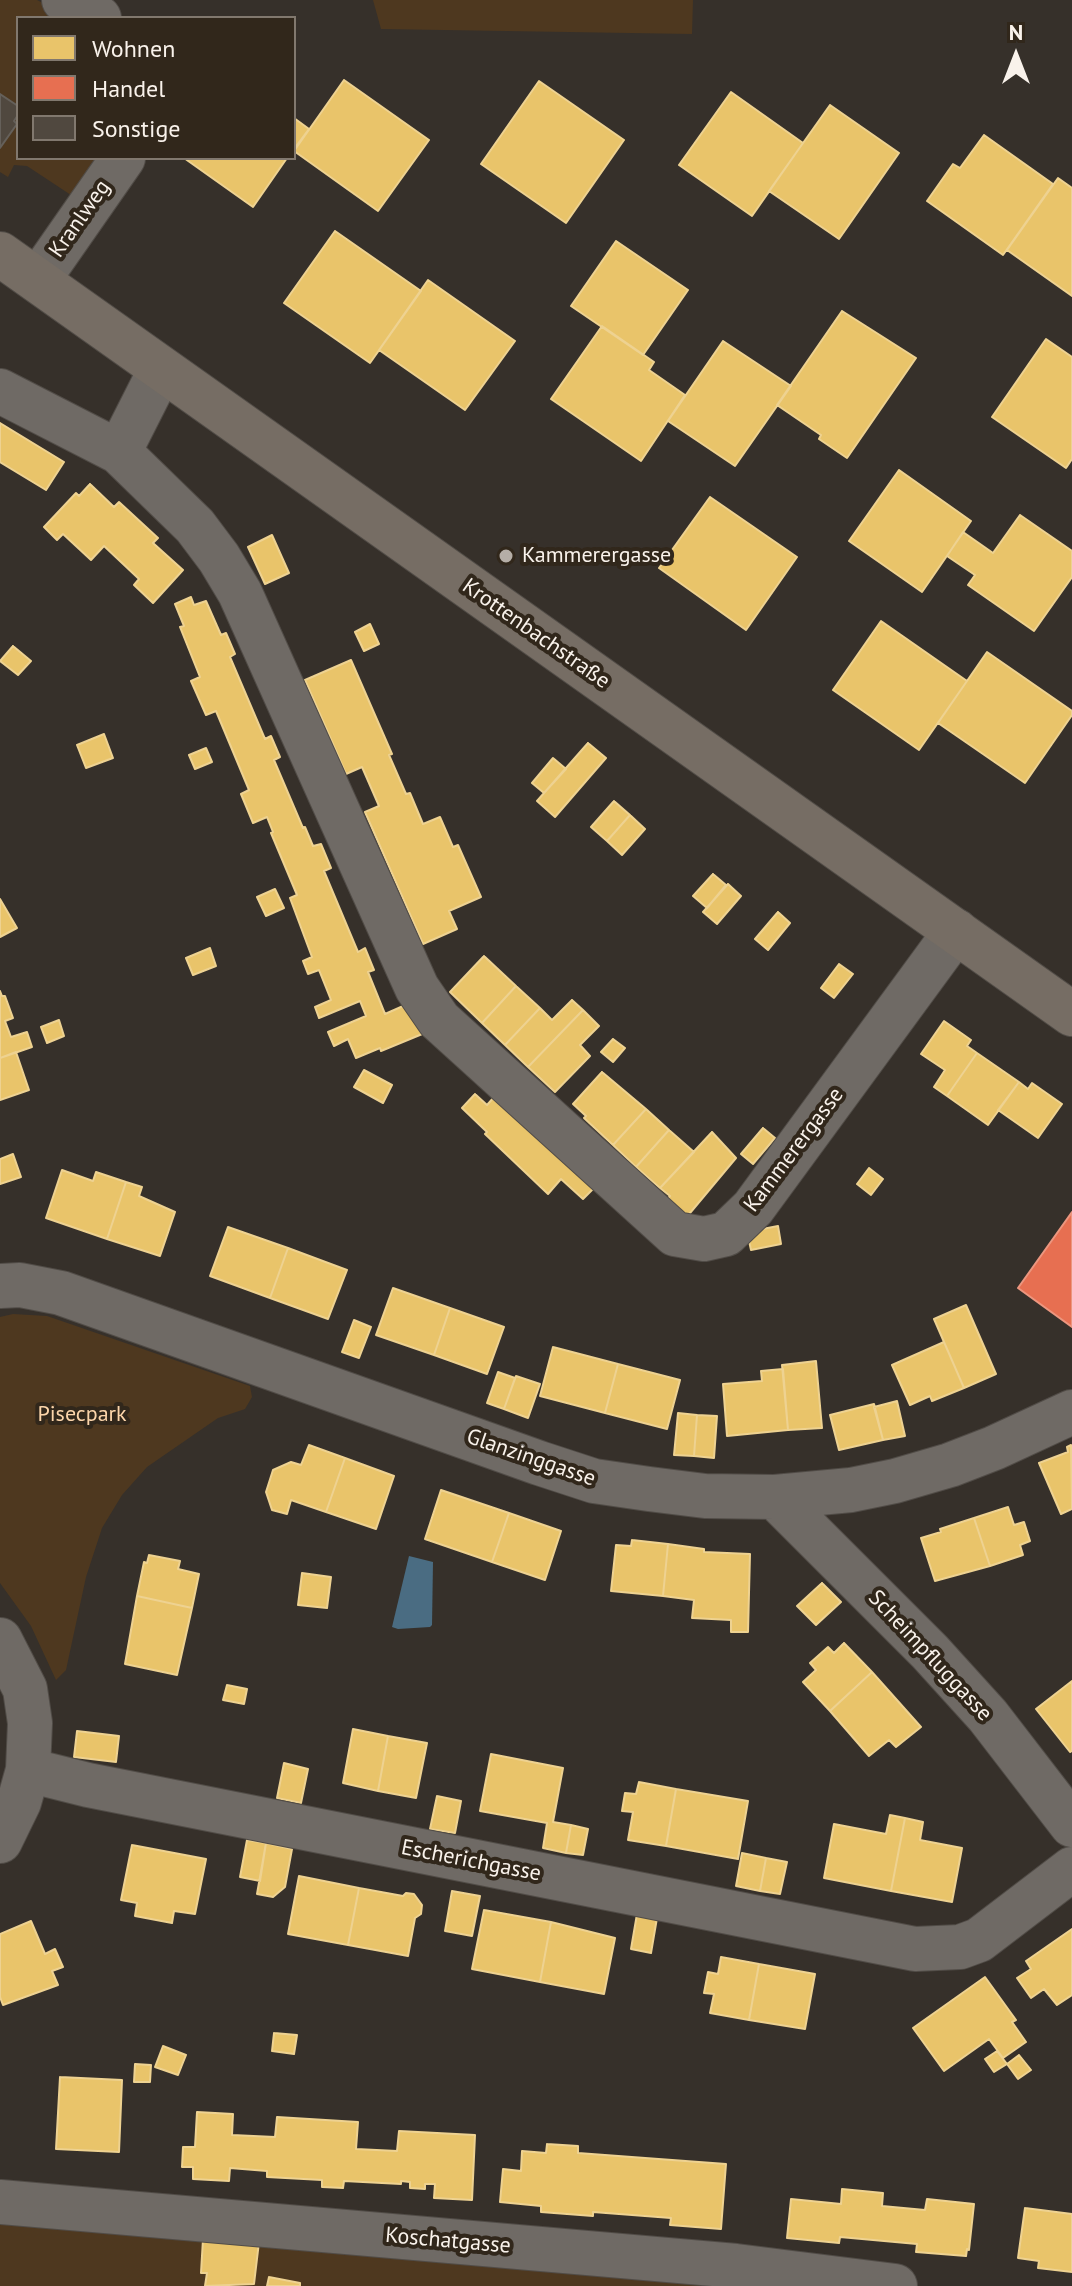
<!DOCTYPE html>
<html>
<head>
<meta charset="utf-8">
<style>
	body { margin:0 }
	#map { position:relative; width:1072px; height:2286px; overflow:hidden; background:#36302a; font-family:"PT Sans",sans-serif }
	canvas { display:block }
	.legend { position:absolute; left:16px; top:16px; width:280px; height:144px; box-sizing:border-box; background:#31271b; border:2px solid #81786e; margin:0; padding:10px 14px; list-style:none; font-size:24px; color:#f9f2eb }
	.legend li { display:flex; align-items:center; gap:16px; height:40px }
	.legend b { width:40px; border:2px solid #81786e }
	.north { position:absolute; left:976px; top:16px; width:80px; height:80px; -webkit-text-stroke:6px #31271b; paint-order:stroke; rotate:0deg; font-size:22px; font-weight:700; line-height:32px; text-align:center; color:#f9f2eb }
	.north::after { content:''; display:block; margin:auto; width:28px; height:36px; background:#f9f2eb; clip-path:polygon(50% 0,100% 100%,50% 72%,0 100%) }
</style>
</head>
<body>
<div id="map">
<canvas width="1072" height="2286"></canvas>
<ul class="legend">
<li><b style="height:22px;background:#e9c46a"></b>Wohnen</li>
<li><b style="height:22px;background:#e76f51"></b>Handel</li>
<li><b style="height:22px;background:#50483f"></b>Sonstige</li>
</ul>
<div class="north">N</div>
</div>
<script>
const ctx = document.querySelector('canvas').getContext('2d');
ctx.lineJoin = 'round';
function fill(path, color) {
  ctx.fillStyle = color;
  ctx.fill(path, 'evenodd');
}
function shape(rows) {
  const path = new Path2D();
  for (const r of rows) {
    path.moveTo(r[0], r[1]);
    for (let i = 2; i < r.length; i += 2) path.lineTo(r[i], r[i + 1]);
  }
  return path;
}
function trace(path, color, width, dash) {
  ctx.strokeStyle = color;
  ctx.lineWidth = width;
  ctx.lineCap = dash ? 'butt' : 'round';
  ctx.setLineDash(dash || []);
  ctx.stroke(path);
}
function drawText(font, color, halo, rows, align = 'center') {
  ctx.font = font + ' "PT Sans",sans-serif';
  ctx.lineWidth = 8;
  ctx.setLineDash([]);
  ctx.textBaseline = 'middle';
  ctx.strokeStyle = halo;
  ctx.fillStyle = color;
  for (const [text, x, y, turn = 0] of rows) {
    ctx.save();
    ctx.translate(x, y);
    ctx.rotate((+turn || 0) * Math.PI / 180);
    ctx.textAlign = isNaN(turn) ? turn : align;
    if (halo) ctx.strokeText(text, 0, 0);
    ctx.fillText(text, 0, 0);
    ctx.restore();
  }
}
fill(shape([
	[0,0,37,0,72,18,18,18,18,158,106,158,77,199,27,166,14,165,8,177,0,172],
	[373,0,693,0,692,34,381,29],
	[13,1314,47,1316,250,1386,252,1397,245,1409,218,1418,147,1467,122,1495,102,1528,86,1577,66,1670,56,1680,31,1626,0,1583,0,1317],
	[0,2212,763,2286,0,2286]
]), '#4e381f');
fill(shape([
	[409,1556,433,1562,432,1625,430,1627,398,1629,392,1627]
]), '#4a6c82');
const homes = shape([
	[344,80,429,140,378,211,294,151,344,80],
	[539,81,624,140,566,223,481,164,539,81],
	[731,92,803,143,752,216,679,165,731,92],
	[830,105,899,153,839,239,769,191,830,105],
	[294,118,309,129,294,149,294,118],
	[984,135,1053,184,1003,255,927,201,953,164,960,168,984,135],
	[184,158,287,158,253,207,184,158],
	[1058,178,1072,188,1072,296,1007,250,1058,178],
	[335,231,421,291,370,363,284,303,335,231],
	[616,241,688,290,643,355,571,306,616,241],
	[428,280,515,341,465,410,379,350,428,280],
	[842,311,916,358,847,458,819,439,821,435,777,405,842,311],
	[602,326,654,362,649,370,685,395,641,461,551,399,602,326],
	[1046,339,1072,357,1072,459,1066,468,992,417,1046,339],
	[723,341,791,386,735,466,668,421,723,341],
	[0,423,64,462,46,490,0,462,0,423],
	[899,470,971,521,922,592,849,541,899,470],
	[90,484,114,507,119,502,158,538,153,543,183,570,153,603,134,585,139,579,104,546,91,560,63,534,57,540,44,527,76,493,79,496,90,484],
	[710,497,797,557,746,630,659,568,710,497],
	[1020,515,1072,551,1072,577,1034,631,968,585,975,575,947,556,963,532,993,553,1020,515],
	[272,535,289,573,265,584,248,547,272,535],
	[191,597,194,605,206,601,221,635,226,633,235,654,230,657,265,739,271,736,280,757,274,760,303,828,305,827,313,846,321,844,331,868,324,871,358,952,365,948,374,970,368,972,385,1014,419,999,432,1030,381,1051,380,1048,356,1058,348,1039,334,1046,328,1032,366,1016,360,1001,319,1018,315,1007,331,1000,319,970,308,974,303,961,312,957,290,898,297,895,271,833,273,832,267,817,253,823,241,794,249,790,216,711,206,715,191,681,200,677,180,627,184,626,175,604,191,597],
	[881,621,967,681,919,750,833,690,881,621],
	[370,624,379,644,364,651,355,632,370,624],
	[13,646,31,661,18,675,0,661,13,646],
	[987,652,1072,711,1072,715,1025,783,938,723,987,652],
	[351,660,392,754,389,755,406,794,410,793,423,824,440,817,453,847,458,845,481,897,449,911,457,929,423,944,365,812,379,806,362,767,346,774,305,680,351,660],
	[104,734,113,758,86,768,77,745,104,734],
	[588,743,606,758,555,817,537,801,588,743],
	[206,748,212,762,195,769,189,755,206,748],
	[553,758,566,769,544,793,532,783,553,758],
	[614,801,630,815,607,841,591,827,614,801],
	[630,815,645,829,622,855,607,841,630,815],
	[713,874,726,885,707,908,693,896,713,874],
	[728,884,741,896,717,924,703,912,728,884],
	[275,889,284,908,266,916,257,897,275,889],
	[0,899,17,928,0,937,0,899],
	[778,912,790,923,768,950,755,939,778,912],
	[210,948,216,966,193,975,186,958,210,948],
	[484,956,516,986,482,1023,450,992,484,956],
	[839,964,853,974,834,998,821,988,839,964],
	[516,986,540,1008,505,1045,482,1023,516,986],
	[0,991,2,996,5,996,13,1018,5,1021,11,1037,27,1032,32,1047,0,1058,0,991],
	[572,1000,583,1010,528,1067,505,1045,540,1008,552,1020,572,1000],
	[583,1010,599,1026,580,1045,590,1056,555,1092,528,1067,583,1010],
	[59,1020,64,1036,47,1043,41,1027,59,1020],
	[944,1021,971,1040,967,1046,977,1053,947,1096,934,1087,945,1070,921,1054,944,1021],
	[613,1039,625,1048,613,1062,601,1052,613,1039],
	[16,1052,29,1090,0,1100,0,1058,16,1052],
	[977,1053,1019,1082,988,1125,947,1096,977,1053],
	[364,1070,392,1085,383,1103,354,1087,364,1070],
	[602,1072,646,1109,613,1145,584,1118,586,1116,573,1104,602,1072],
	[1019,1082,1028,1089,1032,1083,1062,1104,1038,1138,998,1110,1019,1082],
	[475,1094,487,1105,495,1096,594,1188,583,1199,561,1179,548,1194,485,1134,487,1132,462,1108,475,1094],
	[646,1109,669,1130,636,1167,613,1145,646,1109],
	[763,1128,775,1138,753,1164,741,1154,763,1128],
	[669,1130,694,1152,660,1188,636,1167,669,1130],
	[712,1132,736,1158,680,1225,660,1207,670,1196,660,1188,712,1132],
	[13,1154,21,1177,0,1184,0,1159,13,1154],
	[869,1168,883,1179,871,1195,857,1184,869,1168],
	[62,1170,93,1181,96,1172,126,1182,107,1239,46,1218,62,1170],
	[126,1182,142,1187,139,1196,175,1212,160,1256,107,1239,126,1182],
	[778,1226,781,1244,751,1250,747,1232,778,1226],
	[228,1227,288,1248,270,1298,210,1276,228,1227],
	[288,1248,347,1270,328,1319,270,1298,288,1248],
	[393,1288,450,1308,434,1355,376,1335,393,1288],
	[966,1305,996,1374,964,1388,934,1319,966,1305],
	[450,1308,504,1327,487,1374,434,1355,450,1308],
	[354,1320,371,1327,359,1358,342,1352,354,1320],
	[944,1342,964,1388,932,1401,930,1396,910,1405,892,1365,944,1342],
	[553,1347,618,1364,605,1413,540,1396,553,1347],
	[816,1361,822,1428,788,1430,782,1365,816,1361],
	[618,1364,680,1380,667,1429,605,1413,618,1364],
	[783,1369,788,1430,727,1436,723,1384,762,1381,761,1371,783,1369],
	[498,1372,515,1378,504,1409,487,1403,498,1372],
	[516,1376,540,1384,528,1418,504,1409,516,1376],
	[897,1401,905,1436,883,1440,874,1407,897,1401],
	[874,1404,883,1440,839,1450,830,1415,874,1404],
	[678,1413,697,1415,694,1456,674,1455,678,1413],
	[697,1415,717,1416,714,1458,694,1456,697,1415],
	[309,1445,345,1458,326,1512,291,1500,287,1514,272,1510,266,1492,273,1470,291,1462,301,1465,309,1445],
	[1071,1445,1072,1509,1061,1514,1039,1463,1068,1452,1067,1447,1071,1445],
	[345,1458,394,1476,376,1529,326,1512,345,1458],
	[441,1490,509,1513,492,1562,425,1539,441,1490],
	[1008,1507,1014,1525,1024,1522,1030,1541,1020,1545,1023,1555,990,1566,974,1518,1008,1507],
	[509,1513,561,1531,545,1580,492,1562,509,1513],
	[974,1518,990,1566,935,1581,921,1538,941,1532,940,1529,974,1518],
	[632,1540,668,1544,663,1596,611,1591,616,1545,631,1546,632,1540],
	[668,1544,704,1549,704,1552,750,1554,748,1632,731,1632,731,1620,692,1618,694,1600,663,1596,668,1544],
	[149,1555,180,1561,178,1569,199,1574,192,1608,137,1596,144,1562,147,1563,149,1555],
	[302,1573,331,1577,327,1608,298,1605,302,1573],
	[822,1583,841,1602,816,1625,797,1606,822,1583],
	[137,1596,192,1608,177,1675,125,1664,137,1596],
	[844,1643,872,1672,830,1711,803,1682,816,1670,810,1663,828,1647,834,1653,844,1643],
	[872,1672,921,1727,896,1747,889,1740,869,1756,830,1711,872,1672],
	[1072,1681,1072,1751,1070,1752,1036,1709,1072,1681],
	[227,1685,247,1689,244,1704,223,1700,227,1685],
	[353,1729,388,1736,378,1791,343,1783,353,1729],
	[77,1731,119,1736,116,1762,74,1757,77,1731],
	[388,1736,427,1743,416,1798,378,1791,388,1736],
	[491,1754,563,1768,553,1822,571,1825,566,1853,543,1848,547,1823,480,1811,491,1754],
	[284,1763,308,1769,301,1803,277,1798,284,1763],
	[639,1782,676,1789,666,1846,628,1840,633,1812,622,1811,625,1793,636,1794,639,1782],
	[676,1789,748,1801,738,1859,666,1846,676,1789],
	[437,1796,461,1801,455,1833,430,1829,437,1796],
	[890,1815,905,1818,891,1891,824,1878,834,1824,886,1834,890,1815],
	[905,1818,923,1822,920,1840,962,1848,952,1902,891,1891,905,1818],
	[571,1825,588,1829,583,1855,566,1853,571,1825],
	[247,1840,266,1843,260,1881,240,1877,247,1840],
	[266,1843,292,1849,285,1887,273,1897,257,1894,266,1843],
	[132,1845,206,1859,195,1914,174,1911,172,1923,135,1916,137,1903,121,1900,132,1845],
	[742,1853,766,1858,760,1891,736,1886,742,1853],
	[766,1858,787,1862,780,1894,760,1891,766,1858],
	[299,1876,359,1888,348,1945,288,1934,299,1876],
	[359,1888,403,1896,406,1893,414,1894,422,1905,421,1914,415,1918,408,1956,348,1945,359,1888],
	[452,1891,480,1896,472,1936,445,1931,452,1891],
	[484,1910,551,1922,540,1982,472,1969,484,1910],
	[637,1914,657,1918,651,1953,631,1949,637,1914],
	[31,1921,45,1954,55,1949,63,1967,52,1971,58,1985,3,2005,0,1997,0,1934,31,1921],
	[551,1922,615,1938,604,1994,540,1982,551,1922],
	[1072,1929,1072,1995,1057,2005,1044,1989,1031,1998,1017,1978,1031,1969,1026,1961,1072,1929],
	[721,1957,759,1964,749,2020,710,2013,714,1994,704,1993,708,1972,718,1974,721,1957],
	[759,1964,815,1974,805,2029,749,2020,759,1964],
	[985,1977,1016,2020,1012,2022,1026,2042,1003,2058,989,2039,944,2071,913,2028,985,1977],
	[274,2033,297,2035,294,2054,272,2051,274,2033],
	[163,2046,186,2055,178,2075,155,2067,163,2046],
	[997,2051,1007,2064,994,2072,985,2059,997,2051],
	[1019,2055,1031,2070,1018,2079,1007,2064,1019,2055],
	[135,2064,151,2065,150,2082,134,2082,135,2064],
	[60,2077,122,2080,119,2152,56,2149,60,2077],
	[197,2112,233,2114,232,2135,275,2137,277,2117,358,2122,356,2149,397,2151,399,2131,475,2135,472,2200,434,2198,435,2184,425,2184,425,2189,410,2188,410,2182,401,2181,401,2184,344,2181,343,2188,322,2187,322,2180,267,2177,267,2171,230,2168,229,2181,193,2179,193,2167,182,2167,183,2147,195,2147,197,2112],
	[547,2144,578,2146,578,2153,726,2164,721,2229,670,2225,671,2218,593,2212,593,2216,541,2212,541,2206,500,2202,503,2169,521,2171,522,2151,546,2153,547,2144],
	[842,2189,883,2193,882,2206,925,2210,927,2199,974,2204,969,2250,967,2249,966,2256,916,2252,917,2244,840,2237,839,2243,787,2238,791,2199,841,2204,842,2189],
	[1025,2208,1072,2214,1072,2272,1038,2268,1039,2261,1018,2258,1025,2208],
	[203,2239,259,2242,254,2284,205,2286,207,2273,201,2273,203,2239],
	[269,2277,300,2283,300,2286,267,2286,269,2277]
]);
fill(homes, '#e9c46a');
trace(homes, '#eed291', 2);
const shops = shape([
	[1072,1212,1072,1327,1018,1288,1072,1212]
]);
fill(shops, '#e76f51');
trace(shops, '#ec967f', 2);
const building = shape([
	[0,94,18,106,18,115,14,121,17,124,0,148,0,94]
]);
fill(building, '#50483f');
trace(building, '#65605a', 2);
const minor = shape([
	[64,0,99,18],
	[38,280,123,158],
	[161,369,119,452,195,526,219,558,240,593,417,988,439,1020,675,1234,704,1239,726,1234,753,1208,956,931],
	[0,391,119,452],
	[0,1286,20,1285,61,1293,539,1463,594,1481,649,1489,705,1496,775,1497,851,1490,895,1481,950,1465,994,1448,1072,1412],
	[775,1497,930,1652,988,1716,1072,1825],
	[0,1640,25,1689,30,1723,28,1770,19,1802,0,1841],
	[28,1770,88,1785,915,1949,960,1947,979,1940,1072,1869],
	[0,2202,736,2266,895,2286]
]);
const major = shape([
	[0,254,1072,1014]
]);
trace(minor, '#514c47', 46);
trace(major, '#514c47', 46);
trace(minor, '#6f6a65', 44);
trace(major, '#766d64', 44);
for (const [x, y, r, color] of [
	[506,556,8,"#b5aea7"]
]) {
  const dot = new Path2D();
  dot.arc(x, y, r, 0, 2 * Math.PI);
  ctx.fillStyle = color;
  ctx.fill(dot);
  trace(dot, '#31271b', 3);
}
drawText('22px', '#f9f2eb', '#31271b', [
	["Kranlweg",80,219,-55],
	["Krottenbachstraße",536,634,35],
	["Kammerergasse",794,1150,-53],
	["Glanzinggasse",531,1458,19],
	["Scheimpfluggasse",930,1656,47],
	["Escherichgasse",471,1861,11],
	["Koschatgasse",448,2241,5]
]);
drawText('22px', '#f9f2eb', '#31271b', [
	["Kammerergasse",522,556]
], 'left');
drawText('22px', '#fcd5aa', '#31271b', [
	["Pisecpark",82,1415]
]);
</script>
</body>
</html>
